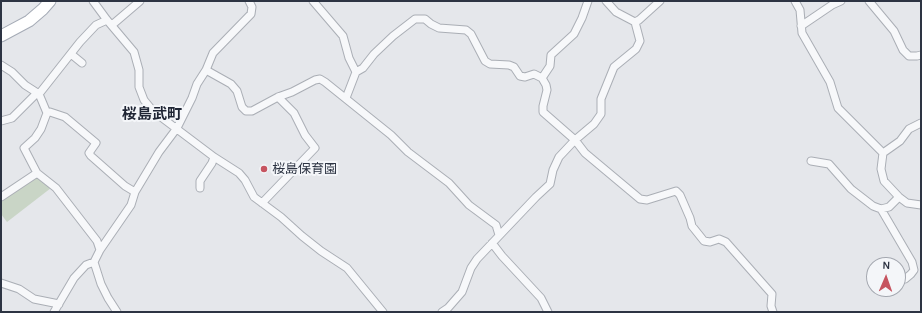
<!DOCTYPE html>
<html>
<head>
<meta charset="utf-8">
<style>
	body { margin:0 }
	#map { position:relative; width:922px; height:313px; overflow:hidden; background:#e5e7eb; font-family:Karla,sans-serif }
	canvas { display:block }
	.frame { position:absolute; inset:0; border:2px solid #2d3443; pointer-events:none }
	.north { position:absolute; left:866px; top:257px; width:40px; height:40px; box-sizing:border-box; background:#f4f6f9; border:1px solid #a4a8b0; border-radius:50%; rotate:2deg; font-size:11px; font-weight:700; line-height:16px; text-align:center; color:#2d3443 }
	.north::after { content:''; display:block; margin:auto; width:14px; height:18px; background:#c65460; clip-path:polygon(50% 0,100% 100%,50% 72%,0 100%) }
</style>
</head>
<body>
<div id="map">
<canvas width="922" height="313"></canvas>
<div class="frame"></div>
<div class="north">N</div>
</div>
<script>
const ctx = document.querySelector('canvas').getContext('2d');
ctx.lineJoin = 'round';
function fill(path, color) {
  ctx.fillStyle = color;
  ctx.fill(path, 'evenodd');
}
function shape(rows) {
  const path = new Path2D();
  for (const r of rows) {
    path.moveTo(r[0], r[1]);
    for (let i = 2; i < r.length; i += 2) path.lineTo(r[i], r[i + 1]);
  }
  return path;
}
function trace(path, color, width, dash) {
  ctx.strokeStyle = color;
  ctx.lineWidth = width;
  ctx.lineCap = dash ? 'butt' : 'round';
  ctx.setLineDash(dash || []);
  ctx.stroke(path);
}
function drawText(font, color, halo, rows, align = 'center') {
  ctx.font = font + ' Karla,"Noto Sans JP",sans-serif';
  ctx.lineWidth = 4;
  ctx.setLineDash([]);
  ctx.textBaseline = 'middle';
  ctx.strokeStyle = halo;
  ctx.fillStyle = color;
  for (const [text, x, y, turn = 0] of rows) {
    ctx.save();
    ctx.translate(x, y);
    ctx.rotate((+turn || 0) * Math.PI / 180);
    ctx.textAlign = isNaN(turn) ? turn : align;
    if (halo) ctx.strokeText(text, 0, 0);
    ctx.fillText(text, 0, 0);
    ctx.restore();
  }
}
fill(shape([
	[37,175,51,188,7,222,1,214,1,199]
]), '#c9d5c6');
const minor = shape([
	[93,1,107,20,134,52,139,70,139,87,144,100,153,111,214,157,239,173,245,180,254,197,281,217,302,236,321,251,347,268,383,312],
	[313,1,343,36,349,58,356,72],
	[795,1,800,10,802,33,830,82,838,108,883,153],
	[869,1,894,31,903,50,909,56,917,56,921,55],
	[635,22,639,20,660,1],
	[112,25,140,1],
	[801,26,832,5,841,1],
	[71,54,82,63],
	[1,65,12,72,25,85,39,94,47,113,41,129,35,138,24,148,37,173,56,188,97,241,100,250],
	[206,70,231,84,237,91,242,107,246,111,252,111,278,97,292,92,315,80,320,79,325,82,391,135,408,152,449,183,469,205,496,225,499,235],
	[542,78,550,66,551,55,574,34,582,18,588,1],
	[39,94,80,42,96,25,107,20],
	[346,98,356,72,363,68,374,54,393,36,415,19,425,19,431,24,439,28,466,30,471,34,485,61,490,64,509,65,514,67,520,76,525,77,534,74,542,78,546,85,547,90,543,106,543,112,575,140,585,153,640,199,647,200,676,191,680,195,690,218,692,226,704,241,710,242,719,239,726,242,772,294,771,306,773,312],
	[47,113,50,112,65,117,96,143,89,153,91,156,125,186,135,192],
	[1,121,12,118,37,93],
	[921,123,909,129,900,141,883,153,881,169,884,181,899,197,907,203,921,205],
	[811,161,829,164,851,189,873,206,881,209,889,207,899,197],
	[200,188,200,181,212,163,214,157],
	[1,197,37,173],
	[262,203,315,148,305,135,294,113,278,97],
	[881,209,912,262,914,270,911,274,905,279],
	[492,243,502,256,541,298,548,312],
	[1,283,19,289,34,299,59,304],
	[54,312,74,278,86,265,94,262],
	[117,312,108,298,101,284,94,262,100,250,131,205,135,192,159,152,177,128,192,98,197,84,206,70,213,53,251,14,252,7,249,1],
	[442,312,448,308,462,292,471,268,477,259,536,197,550,184,553,170,559,157,575,140,594,124,601,114,601,99,614,67,636,49,640,41,635,22,616,12,606,1]
]);
const primary = shape([
	[1,36,29,21,43,9,50,1]
]);
trace(minor, '#aaaeb5', 9);
trace(primary, '#a5abb6', 13);
trace(minor, '#f7f8fa', 7);
trace(primary, '#fff', 11);
for (const [x, y, r, color] of [
	[264,169,4,"#c65460"]
]) {
  const dot = new Path2D();
  dot.arc(x, y, r, 0, 2 * Math.PI);
  ctx.fillStyle = color;
  ctx.fill(dot);
  trace(dot, '#f4f6f9', 1.5);
}
drawText('13px', '#2d3443', '#f4f6f9', [
	["桜島保育園",272,169]
], 'left');
drawText('bold 15px', '#1f2534', '#f4f6f9', [
	["桜島武町",152,115]
]);
</script>
</body>
</html>
